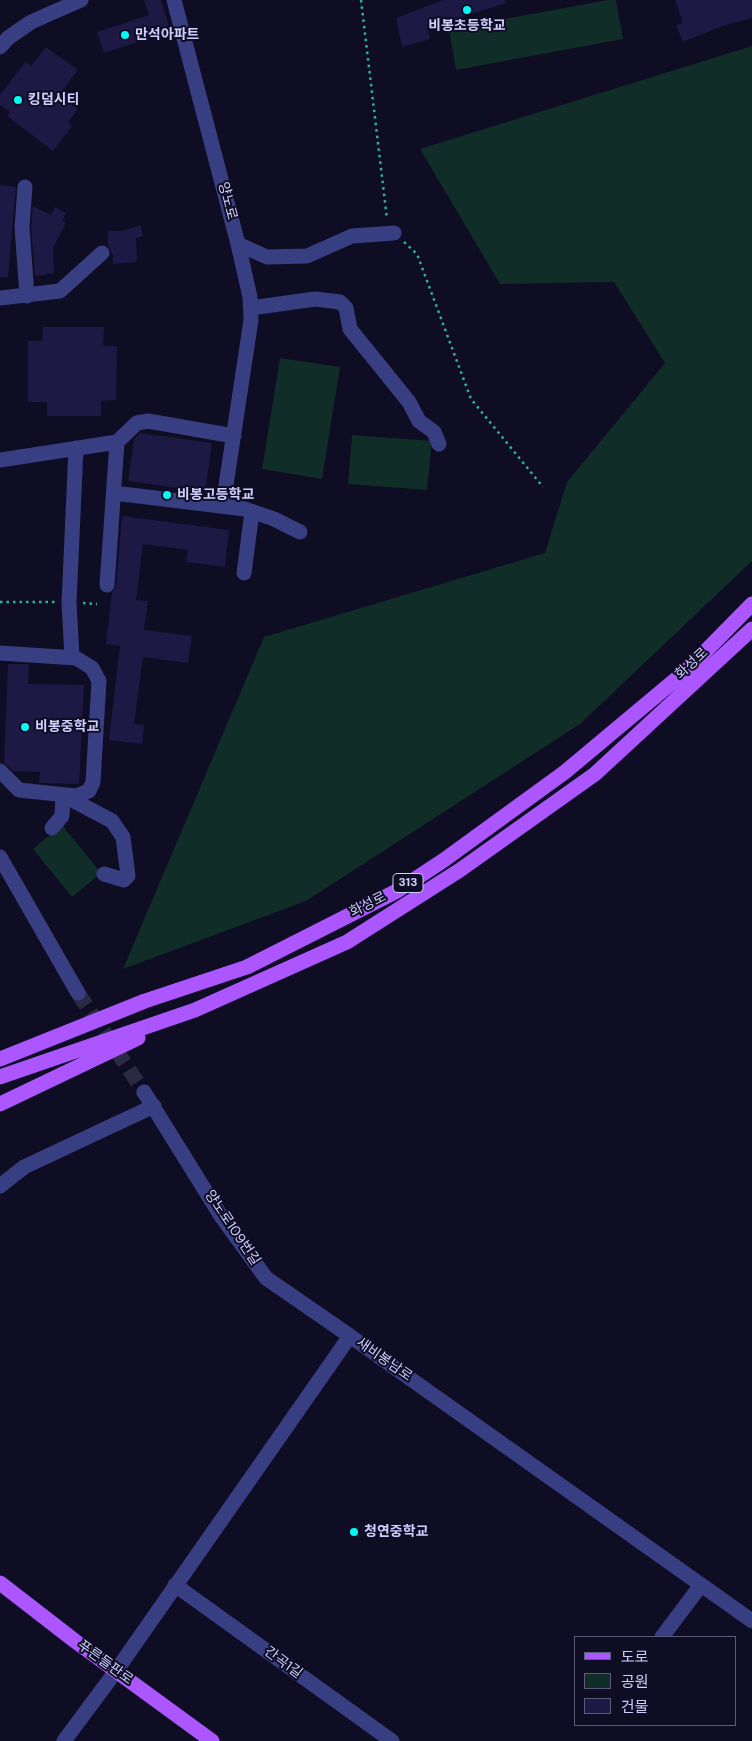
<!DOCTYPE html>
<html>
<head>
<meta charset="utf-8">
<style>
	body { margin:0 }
	#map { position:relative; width:752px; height:1741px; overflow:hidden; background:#0e0d23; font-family:"DM Sans","Noto Sans KR",sans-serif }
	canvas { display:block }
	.legend { position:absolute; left:574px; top:1636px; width:162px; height:90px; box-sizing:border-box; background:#0e0d23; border:1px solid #5b5b7b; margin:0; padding:6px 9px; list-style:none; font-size:15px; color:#cfcfff }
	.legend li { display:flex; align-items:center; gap:10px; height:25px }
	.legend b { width:25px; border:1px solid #5b5b7b }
</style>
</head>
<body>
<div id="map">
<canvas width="752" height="1741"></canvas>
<ul class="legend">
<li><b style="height:6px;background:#ab56ff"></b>도로</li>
<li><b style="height:14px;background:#102d28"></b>공원</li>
<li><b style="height:14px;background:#1d1944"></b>건물</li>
</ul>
</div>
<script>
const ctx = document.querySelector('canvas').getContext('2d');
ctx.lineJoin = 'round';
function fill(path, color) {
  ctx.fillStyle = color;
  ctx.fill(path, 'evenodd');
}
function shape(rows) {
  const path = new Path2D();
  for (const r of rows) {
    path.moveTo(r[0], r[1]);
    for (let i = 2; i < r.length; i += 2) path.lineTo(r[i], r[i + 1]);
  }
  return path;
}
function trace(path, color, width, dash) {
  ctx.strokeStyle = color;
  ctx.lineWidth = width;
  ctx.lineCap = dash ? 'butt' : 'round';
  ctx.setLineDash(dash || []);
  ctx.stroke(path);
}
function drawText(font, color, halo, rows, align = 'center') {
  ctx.font = font + ' "DM Sans","Noto Sans KR",sans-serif';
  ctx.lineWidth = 4;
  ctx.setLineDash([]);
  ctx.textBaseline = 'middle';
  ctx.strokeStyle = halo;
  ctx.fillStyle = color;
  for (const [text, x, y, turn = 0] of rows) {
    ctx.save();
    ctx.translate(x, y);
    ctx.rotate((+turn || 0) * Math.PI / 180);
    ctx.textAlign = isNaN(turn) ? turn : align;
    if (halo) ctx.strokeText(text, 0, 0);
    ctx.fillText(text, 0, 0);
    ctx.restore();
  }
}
fill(shape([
	[608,0,616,0,623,39,456,70,449,29],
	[752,46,752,561,580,724,306,901,123,969,264,637,545,553,567,482,665,363,614,282,500,284,420,149],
	[280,358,340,367,322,479,262,469],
	[352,435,432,441,427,490,348,484],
	[62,825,101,873,72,897,33,849]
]), '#102d28');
fill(shape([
	[144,0,161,0,169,26,151,31,153,37,104,53,97,32,149,15],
	[443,0,505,0,506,3,427,28,430,39,402,47,396,18],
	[675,0,752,0,752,18,728,24,683,42,676,25,683,23],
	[46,47,78,70,59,95,78,109,68,122,72,126,53,151,7,116,10,112,0,105,0,95,25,62,31,66],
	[0,185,16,187,8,277,0,277],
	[33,206,51,215,55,207,66,213,62,221,66,223,53,248,54,273,46,274,46,275,35,276,31,227],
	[141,225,143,236,136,238,137,262,113,264,113,255,108,246,108,231,122,231],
	[43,327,104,327,103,346,117,346,116,400,101,401,101,416,47,416,47,402,28,402,28,341,42,341],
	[140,433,212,443,205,492,128,481,134,439],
	[122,516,229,530,225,567,186,562,188,550,143,544,136,600,148,601,144,630,192,636,188,663,143,657,134,724,144,725,142,744,109,740,120,646,106,644,112,592,116,586],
	[8,664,29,664,28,684,84,685,79,784,39,783,40,772,13,771,4,763]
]), '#1d1944');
trace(shape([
	[78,993,144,1092]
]), '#2b2a44', 15, [15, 8]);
trace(shape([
	[361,0,387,219],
	[404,242,417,254,471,399,543,487],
	[0,602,55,602],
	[83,603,97,604]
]), '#2db59c', 2.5, [2.5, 4]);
trace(shape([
	[174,0,238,244,267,257,307,256,352,236,394,233],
	[0,47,8,38,31,22,81,0],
	[25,187,22,227,27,296],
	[0,298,60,291,102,253],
	[251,308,315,299,340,302,346,308,350,329,409,402,419,421,434,432,439,444],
	[0,460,117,442,137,423,148,421,234,436],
	[114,493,245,509,274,519,300,532],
	[223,505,251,320,250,297,238,244],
	[244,573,252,512],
	[107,585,117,442],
	[0,653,76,658,92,668,99,681,93,782,89,791,76,796,19,790,0,771],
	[72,657,69,603,76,448],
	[52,828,62,816,63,795,112,821,123,837,128,876,124,880,104,874],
	[0,857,78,993],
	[144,1092,221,1216,266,1278,350,1336],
	[0,1186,24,1167,154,1106],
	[175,1585,392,1741],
	[662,1637,701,1585],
	[64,1741,116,1671,350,1336,752,1621]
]), '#383e82', 15);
trace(shape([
	[0,1059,145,1001,247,967,397,891,444,860,565,772,687,670,752,604],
	[0,1077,195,1010,347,942,460,870,595,774,752,629],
	[0,1104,138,1038],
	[0,1583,75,1641,212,1741]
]), '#ab56ff', 15);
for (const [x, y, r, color] of [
	[467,10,5,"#00faf4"],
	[125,35,5,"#00faf4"],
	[18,100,5,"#00faf4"],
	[167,495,5,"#00faf4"],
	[25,727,5,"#00faf4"],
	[354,1532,5,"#00faf4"]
]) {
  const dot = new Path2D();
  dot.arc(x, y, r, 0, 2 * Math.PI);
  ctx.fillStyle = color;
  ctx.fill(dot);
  trace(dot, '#0e0d23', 2);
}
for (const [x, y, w] of [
	[408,883,30]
]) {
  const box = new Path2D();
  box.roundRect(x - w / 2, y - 9.5, w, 19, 4);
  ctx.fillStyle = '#0e0d23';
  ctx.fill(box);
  trace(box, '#cfcfff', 1);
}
drawText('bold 12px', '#cfcfff', null, [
	["313",408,883]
]);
drawText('bold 14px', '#cfcfff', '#0e0d23', [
	["비봉초등학교",467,26,"center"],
	["만석아파트",135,35],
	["킹덤시티",28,100],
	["비봉고등학교",177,495],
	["비봉중학교",35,727],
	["청연중학교",364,1532]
], 'left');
drawText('14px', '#cfcfff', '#0e0d23', [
	["양노로",227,201,75],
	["화성로",692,664,-43],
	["화성로",368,905,-27],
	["양노로109번길",232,1228,56],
	["새비봉남로",384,1360,35],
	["푸른들판로",105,1663,36],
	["간곡1길",283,1663,36]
]);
</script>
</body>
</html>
